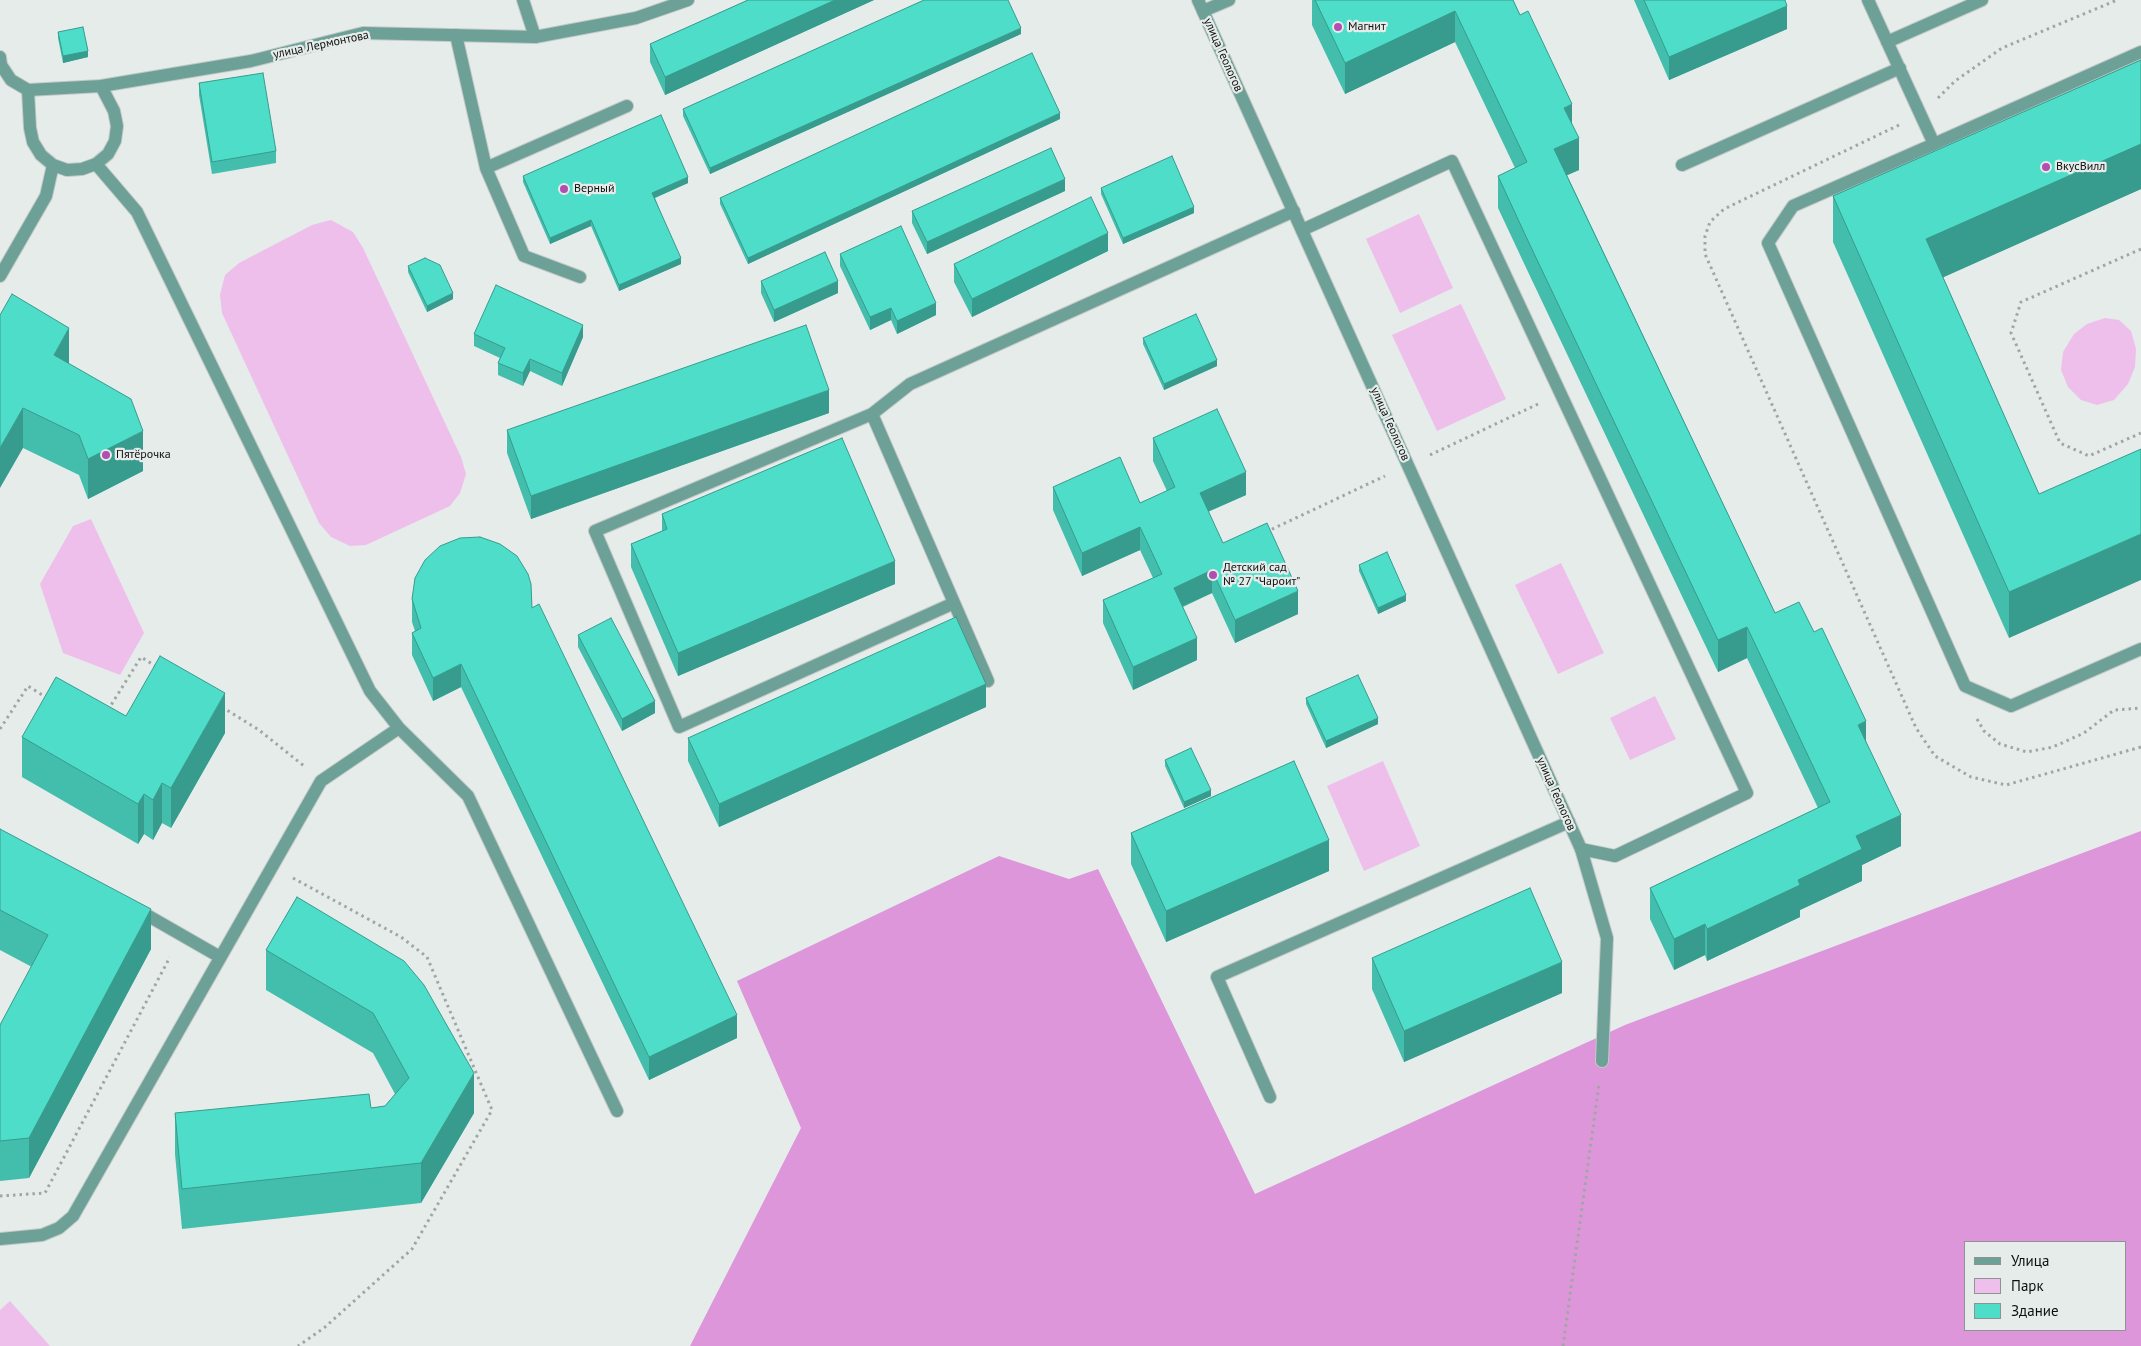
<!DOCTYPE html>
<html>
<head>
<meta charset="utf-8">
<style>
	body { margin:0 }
	#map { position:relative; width:2141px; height:1346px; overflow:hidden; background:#e5ecea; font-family:"PT Sans",sans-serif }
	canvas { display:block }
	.legend { position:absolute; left:1964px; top:1241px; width:162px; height:90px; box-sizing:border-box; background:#e5ecea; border:1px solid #8f9493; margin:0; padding:6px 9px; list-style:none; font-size:15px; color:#0e1010 }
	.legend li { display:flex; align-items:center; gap:10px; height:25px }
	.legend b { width:25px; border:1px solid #8f9493 }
</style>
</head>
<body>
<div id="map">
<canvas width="2141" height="1346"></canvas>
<ul class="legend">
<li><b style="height:6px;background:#6da097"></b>Улица</li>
<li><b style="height:14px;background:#efbfec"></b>Парк</li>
<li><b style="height:14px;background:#4eddc9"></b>Здание</li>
</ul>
</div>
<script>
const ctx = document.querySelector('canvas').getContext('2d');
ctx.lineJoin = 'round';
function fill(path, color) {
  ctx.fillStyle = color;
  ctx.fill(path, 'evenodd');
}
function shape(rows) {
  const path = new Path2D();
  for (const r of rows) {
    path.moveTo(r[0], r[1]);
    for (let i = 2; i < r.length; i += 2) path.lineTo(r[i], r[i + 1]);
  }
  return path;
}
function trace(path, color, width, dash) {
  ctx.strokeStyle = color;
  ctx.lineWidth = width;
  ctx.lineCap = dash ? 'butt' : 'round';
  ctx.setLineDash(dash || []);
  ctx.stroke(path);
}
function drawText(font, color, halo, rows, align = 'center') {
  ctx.font = font + ' "PT Sans",sans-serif';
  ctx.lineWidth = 4.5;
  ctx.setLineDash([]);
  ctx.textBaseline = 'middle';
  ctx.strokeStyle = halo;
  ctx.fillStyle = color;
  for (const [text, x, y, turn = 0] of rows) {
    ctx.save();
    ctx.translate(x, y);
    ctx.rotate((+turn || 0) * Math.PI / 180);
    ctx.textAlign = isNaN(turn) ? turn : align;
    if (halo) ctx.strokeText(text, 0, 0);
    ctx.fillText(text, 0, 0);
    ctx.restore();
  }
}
fill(shape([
	[1419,214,1453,288,1400,313,1366,239],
	[331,220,353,232,363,248,461,457,466,474,460,493,450,506,366,545,350,546,331,537,319,523,222,313,220,295,225,275,239,263,312,225],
	[1461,304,1506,399,1437,431,1392,335],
	[2105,318,2119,320,2131,331,2136,349,2135,367,2128,384,2114,400,2097,405,2081,400,2068,387,2061,370,2063,352,2074,334,2087,324],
	[91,519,144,633,120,675,63,653,40,584,73,526],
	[1561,563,1604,653,1558,674,1515,585],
	[1655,696,1676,739,1630,760,1610,718],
	[1383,761,1420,846,1364,871,1327,786],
	[10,1301,50,1346,0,1346,0,1310]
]), '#efbfec');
fill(shape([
	[2141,831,2141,1346,690,1346,801,1128,737,981,999,856,1069,879,1098,869,1255,1194,1625,1025],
	[1965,1242,2125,1242,2125,1330,1965,1330]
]), '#de96db');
const lane = shape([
	[523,0,535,37],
	[1868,0,1934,144,1793,206,1768,243,1965,686,2011,706,2141,649],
	[1203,11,1229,0],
	[456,35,486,168,524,256,580,277],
	[1887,42,1982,0],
	[28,90,30,128,33,142,41,155,53,165,67,170,82,169,96,164,108,154,115,141,117,126,114,111,101,86],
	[1934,144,2141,52],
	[1682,165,1900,68],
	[486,168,627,106],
	[1302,230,1452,161,1747,793,1615,856,1581,849,1607,938,1602,1061],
	[0,276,46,196,53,165],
	[872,414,595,531,679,727,954,603],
	[988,681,872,414,910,384,1294,211],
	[399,728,468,796,617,1111],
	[138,910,220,957],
	[1270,1097,1217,977,1569,822],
	[0,1239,42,1235,59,1228,73,1216,321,781,399,728,370,691,137,212,96,164]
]);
const street = shape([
	[1198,0,1581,849],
	[0,57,1,65,11,80,28,90,101,86,251,61,363,33,535,37,636,18,688,0]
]);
trace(lane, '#c3c9c7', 14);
trace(street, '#c3c9c7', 14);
trace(shape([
	[1938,98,1955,81,2002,48,2117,0],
	[1899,125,1724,209,1710,222,1705,236,1705,254,1916,728,1935,756,1971,777,2006,785,2141,747],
	[2141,249,2021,302,2011,333,2060,443,2089,456,2141,433],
	[1430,455,1538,404],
	[1266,532,1385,476],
	[222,707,259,730,304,766],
	[108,710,141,657,157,667],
	[1977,719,1984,731,2000,744,2027,752,2053,747,2084,733,2114,710,2141,708],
	[0,729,28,686,47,698],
	[293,878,401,937,427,957,492,1110,412,1249,324,1328,298,1346],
	[0,1196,45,1193,170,957],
	[1563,1346,1599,1084]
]), '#a0a6a4', 3, [2.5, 4]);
trace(lane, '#6da097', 12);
trace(street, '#6da097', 12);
fill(shape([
	[748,0,874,0,665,95,650,62,650,44],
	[1312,0,1513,0,1572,125,1579,170,1567,175,1775,613,1866,741,1901,846,1862,865,1862,881,1800,910,1800,917,1707,961,1705,955,1674,970,1650,919,1650,888,1818,808,1747,658,1718,672,1529,274,1498,208,1498,176,1515,168,1455,42,1345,94,1312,25],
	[1634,0,1785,0,1787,29,1669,80],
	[58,32,88,57,63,63,58,38],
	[1021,34,710,174,683,116,683,109],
	[2141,60,2141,189,1943,277,2039,494,2009,638,1833,242,1833,196],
	[199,83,276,151,276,163,212,174,199,95],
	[1060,119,748,264,720,204,720,198],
	[523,176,688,183,655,198,681,264,619,291,591,226,550,244,523,182],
	[1101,188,1194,213,1123,244,1101,194],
	[1065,191,927,254,912,223,912,211],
	[1108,251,972,317,954,282,954,264],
	[840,254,936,315,897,334,891,320,870,330,840,266],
	[408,266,453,299,427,312,408,272],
	[761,281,838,293,774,322,761,293],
	[0,315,69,364,143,471,88,499,79,475,23,448],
	[474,334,583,337,562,386,530,371,523,386,498,375,498,363,500,358,474,346],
	[1143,338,1217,366,1164,390,1143,344],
	[829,413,531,519,507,453,507,430],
	[1153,438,1246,495,1208,512,1223,543,1298,614,1235,643,1212,593,1183,607,1197,660,1133,690,1103,623,1103,600,1153,578,1140,550,1082,576,1053,510,1053,487,1140,503,1167,491,1153,461],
	[662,514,895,584,678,676,631,567,631,544,662,531],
	[1359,565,1406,601,1378,614,1359,571],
	[412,599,532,608,737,1038,649,1080,461,687,433,701,412,655,412,633,415,631,412,622],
	[578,635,655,713,622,731,578,647],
	[1306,698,1378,724,1326,748,1306,704],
	[986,707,719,827,688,761,688,738],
	[126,716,225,733,171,828,162,823,153,840,144,834,138,844,22,777,22,737],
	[1165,760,1211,796,1184,808,1165,766],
	[0,829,151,949,29,1178,0,1181,0,1025,32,967,0,950],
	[1131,833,1329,871,1166,942,1131,864],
	[297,897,474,1113,421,1203,182,1229,175,1154,175,1113,371,1108,385,1106,395,1094,373,1053,266,990,266,950],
	[1372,958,1562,993,1404,1062,1372,989]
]), '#43bead');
fill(shape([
	[835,0,874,0,665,95,665,77],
	[1787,6,1787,29,1669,80,1669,57],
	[1455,11,1455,42,1345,94,1345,63],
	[1021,28,1021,34,710,174,710,168],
	[88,51,88,57,63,63,63,56],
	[1572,104,1572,136,1564,108],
	[1060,113,1060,119,748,264,748,258],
	[1579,138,1579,170,1554,181,1554,149],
	[2141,144,2141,189,1926,285,1926,239],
	[688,177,688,183,652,199,652,193],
	[1065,179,1065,191,927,254,927,242],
	[1194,207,1194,213,1123,244,1123,238],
	[591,220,591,226,550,244,550,238],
	[1108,233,1108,251,972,317,972,299],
	[681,258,681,264,619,291,619,285],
	[838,281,838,293,774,322,774,310],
	[453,293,453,299,427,312,427,306],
	[936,303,936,315,897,334,897,321],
	[891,308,891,320,870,330,870,317],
	[583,325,583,337,562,386,562,373],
	[69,328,69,368,54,355],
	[530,359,530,371,523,386,523,373],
	[1217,360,1217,366,1164,390,1164,384],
	[829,390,829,413,531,519,531,496],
	[23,408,23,448,0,488,0,448],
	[143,431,143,471,88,499,88,459],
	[1246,472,1246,495,1200,515,1200,493],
	[1140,527,1140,550,1082,576,1082,553],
	[2141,534,2141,580,2009,638,2009,592],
	[895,561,895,584,678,676,678,653],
	[1212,570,1212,593,1174,610,1174,588],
	[1298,591,1298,614,1235,643,1235,620],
	[1406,595,1406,601,1378,614,1378,608],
	[1747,627,1747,658,1718,672,1718,640],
	[1197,638,1197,660,1133,690,1133,667],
	[461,664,461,687,433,701,433,678],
	[986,684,986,707,719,827,719,804],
	[225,693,225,733,171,828,171,788],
	[655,701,655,713,622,731,622,719],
	[1378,718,1378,724,1326,748,1326,741],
	[1866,721,1866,753,1858,725],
	[162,783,162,823,153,840,153,800],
	[1211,790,1211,796,1184,808,1184,802],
	[144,794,144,834,138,844,138,804],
	[1901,815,1901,846,1862,865,1862,881,1800,910,1800,917,1707,961,1707,929,1798,880,1856,836],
	[1329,840,1329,871,1166,942,1166,911],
	[151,909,151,949,29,1178,29,1138],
	[1705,924,1705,955,1674,970,1674,939],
	[1562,962,1562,993,1404,1062,1404,1031],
	[737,1015,737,1038,649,1080,649,1057],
	[474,1073,474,1113,421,1203,421,1163]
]), '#379b8d');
const building = shape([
	[748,0,835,0,665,77,650,44,748,0],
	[924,0,1008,0,1021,28,710,168,683,109,924,0],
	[1315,0,1513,0,1520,15,1528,11,1572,104,1564,108,1579,138,1554,149,1775,613,1799,602,1814,632,1822,628,1866,721,1858,725,1901,815,1856,836,1862,849,1798,880,1800,885,1707,929,1705,924,1674,939,1650,888,1830,802,1747,627,1718,640,1529,243,1498,176,1527,162,1455,11,1345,63,1315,0],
	[1644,0,1785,0,1787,6,1669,57,1644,0],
	[83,27,88,51,63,56,58,32,83,27],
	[1032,53,1060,113,748,258,720,198,1032,53],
	[2141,60,2141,144,1926,239,2039,494,2141,449,2141,534,2009,592,1833,196,2141,60],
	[263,73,276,151,212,162,199,83,263,73],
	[661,115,688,177,652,193,681,258,619,285,591,220,550,238,523,176,661,115],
	[1051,148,1065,179,927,242,912,211,1051,148],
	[1172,156,1194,207,1123,238,1101,188,1172,156],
	[1091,197,1108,233,972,299,954,264,1091,197],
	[901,226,936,303,897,321,891,308,870,317,840,254,901,226],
	[825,252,838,281,774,310,761,281,825,252],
	[425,258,440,265,453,293,427,306,408,266,425,258],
	[496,285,583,325,562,373,530,359,523,373,498,363,505,348,474,334,496,285],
	[12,294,69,328,54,355,131,399,143,431,88,459,79,435,23,408,0,448,0,315,12,294],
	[1196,314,1217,360,1164,384,1143,338,1196,314],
	[806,325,829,390,531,496,507,430,806,325],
	[1217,409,1246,472,1200,493,1223,543,1267,523,1298,591,1235,620,1212,570,1174,588,1197,638,1133,667,1103,600,1162,574,1140,527,1082,553,1053,487,1120,457,1140,503,1175,487,1153,438,1217,409],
	[842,438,895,561,678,653,631,544,667,529,662,514,842,438],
	[480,537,500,544,517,556,528,574,531,584,532,608,539,604,737,1015,649,1057,461,664,433,678,412,633,421,628,412,599,415,578,425,560,440,546,460,538,480,537],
	[1387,552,1406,595,1378,608,1359,565,1387,552],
	[956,617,986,684,719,804,688,738,956,617],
	[611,618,655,701,622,719,578,635,611,618],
	[160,656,225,693,171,788,162,783,153,800,144,794,138,804,22,737,56,677,126,716,160,656],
	[1358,675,1378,718,1326,741,1306,698,1358,675],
	[1191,748,1211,790,1184,802,1165,760,1191,748],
	[1294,761,1329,840,1166,911,1131,833,1294,761],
	[0,829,151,909,29,1138,0,1141,0,1025,48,935,0,910,0,829],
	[1530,888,1562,962,1404,1031,1372,958,1530,888],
	[297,897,404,961,424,985,474,1073,421,1163,182,1189,175,1113,369,1094,371,1108,385,1106,409,1078,373,1013,266,950,297,897]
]);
fill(building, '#4eddc9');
trace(building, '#379b8d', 1);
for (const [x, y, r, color] of [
	[1338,27,5,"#b24db1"],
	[2046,167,5,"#b24db1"],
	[564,189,5,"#b24db1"],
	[106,455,5,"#b24db1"],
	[1213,575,5,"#b24db1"]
]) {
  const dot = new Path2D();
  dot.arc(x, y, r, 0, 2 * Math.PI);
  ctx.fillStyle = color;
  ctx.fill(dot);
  trace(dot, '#e5ecea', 2);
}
drawText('12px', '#0e1010', '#e5ecea', [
	["Магнит",1348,27],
	["ВкусВилл",2056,167],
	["Верный",574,189],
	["Пятёрочка",116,455],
	["Детский сад",1223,568],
	["№ 27 \"Чароит\"",1223,582]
], 'left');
drawText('12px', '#0e1010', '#e5ecea', [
	["улица Лермонтова",321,45,-12],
	["улица Геологов",1223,55,66],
	["улица Геологов",1390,424,66],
	["улица Геологов",1556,794,66]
]);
</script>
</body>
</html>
